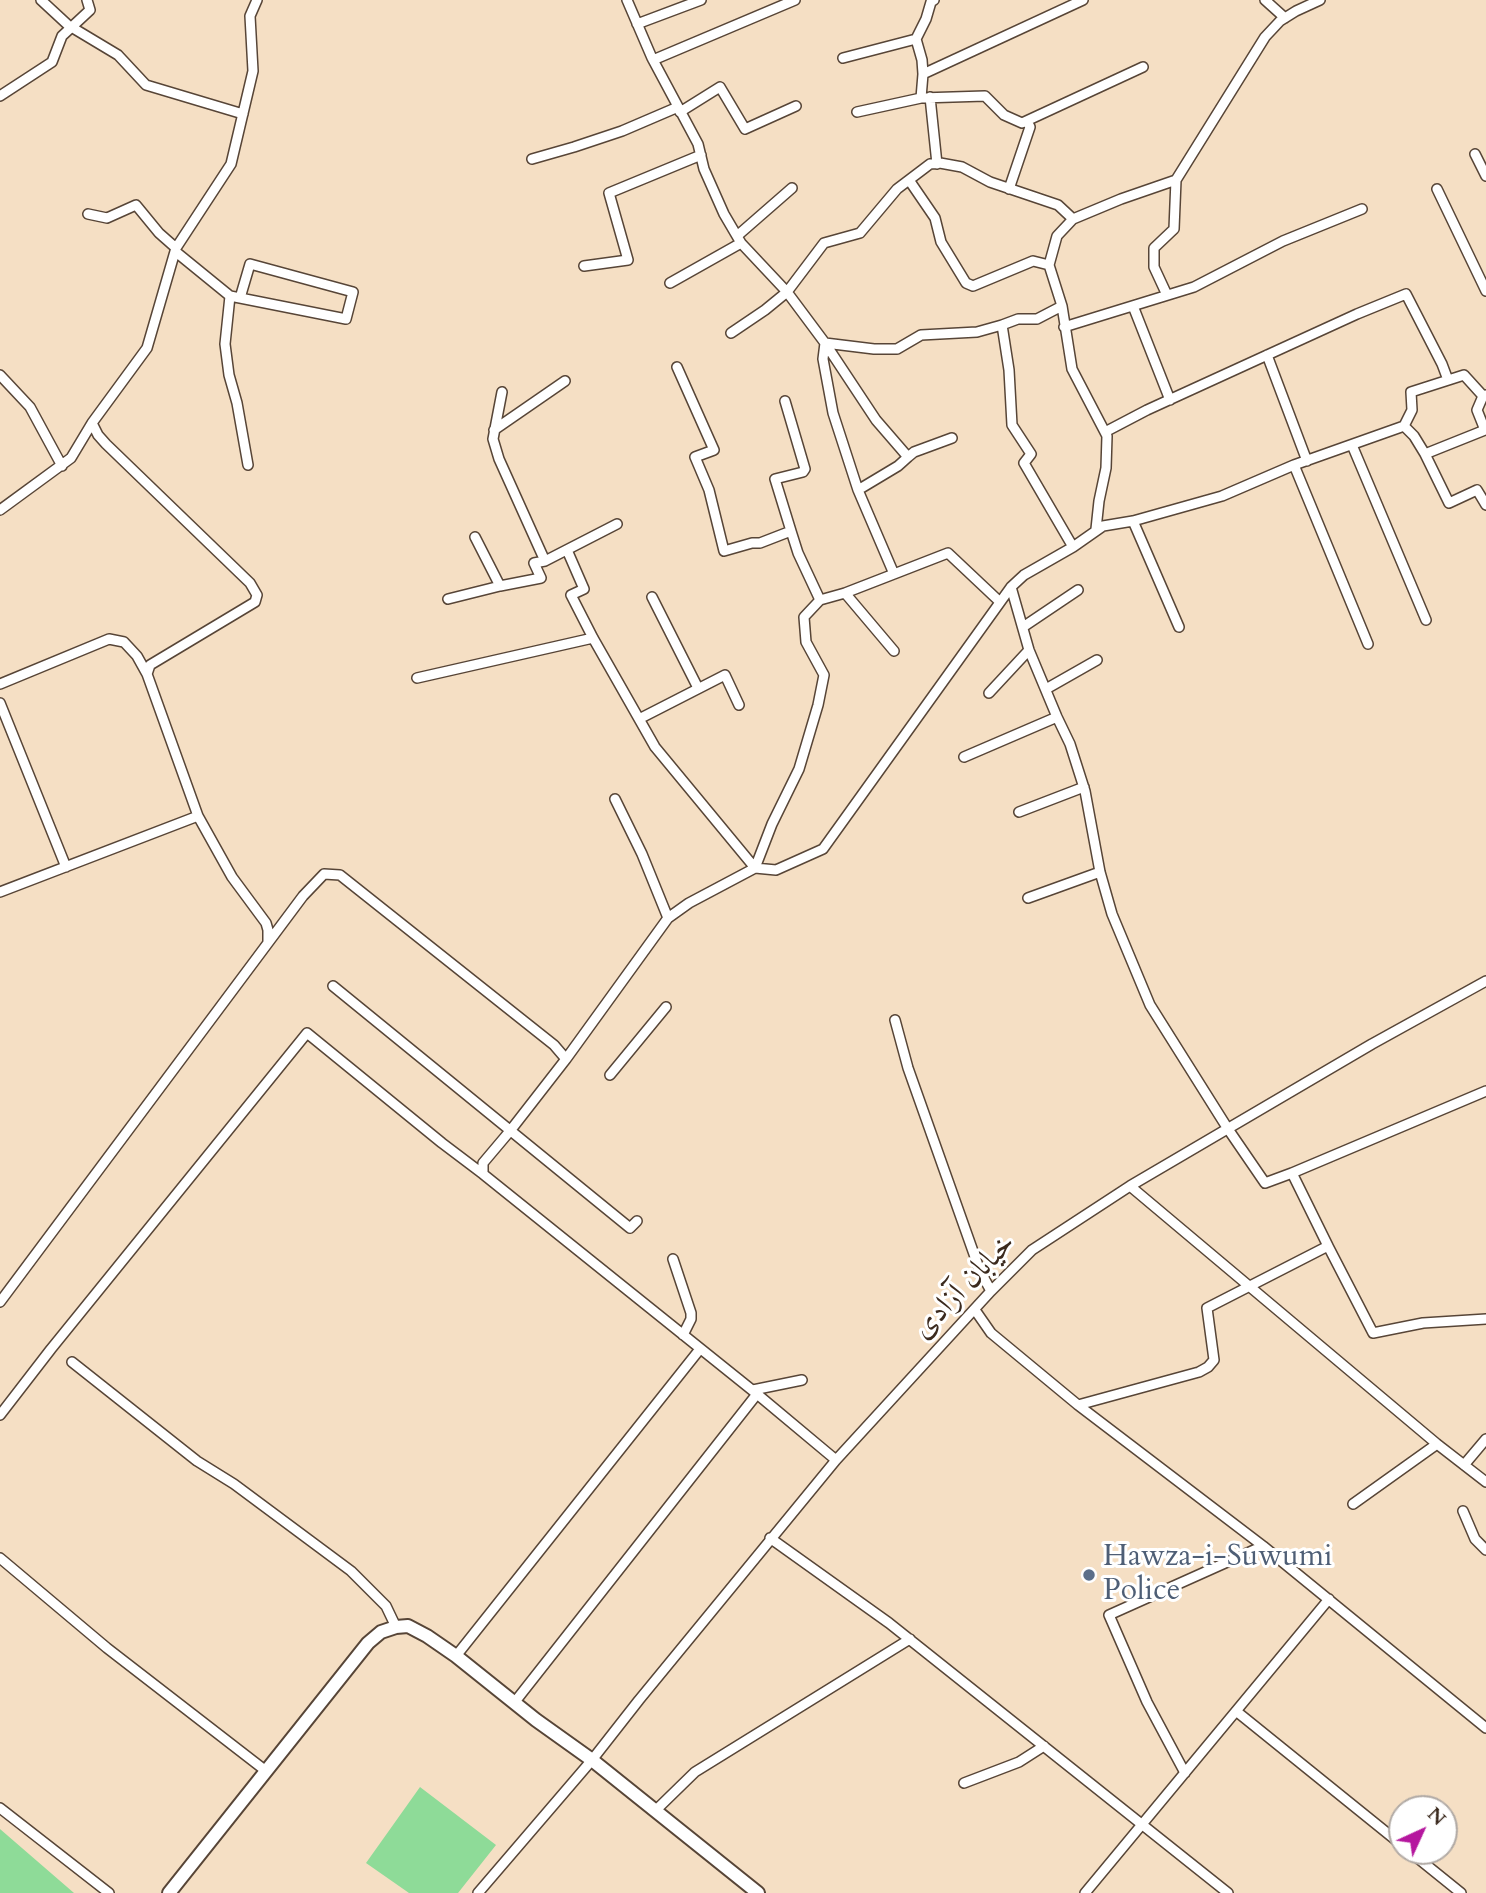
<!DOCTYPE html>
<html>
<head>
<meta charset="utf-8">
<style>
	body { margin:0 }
	#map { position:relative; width:1486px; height:1893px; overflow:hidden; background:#f5dfc4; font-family:Cardo,serif }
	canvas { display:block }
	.north { position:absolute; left:1388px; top:1795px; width:70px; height:70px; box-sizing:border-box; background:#fff; border:2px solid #b1aaa5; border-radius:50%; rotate:45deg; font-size:19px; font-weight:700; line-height:28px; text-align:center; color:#3b2a1e }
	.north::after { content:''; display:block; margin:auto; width:24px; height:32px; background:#b5179e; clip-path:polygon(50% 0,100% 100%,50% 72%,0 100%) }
</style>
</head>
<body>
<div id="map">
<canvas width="1486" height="1893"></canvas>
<div class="north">N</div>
</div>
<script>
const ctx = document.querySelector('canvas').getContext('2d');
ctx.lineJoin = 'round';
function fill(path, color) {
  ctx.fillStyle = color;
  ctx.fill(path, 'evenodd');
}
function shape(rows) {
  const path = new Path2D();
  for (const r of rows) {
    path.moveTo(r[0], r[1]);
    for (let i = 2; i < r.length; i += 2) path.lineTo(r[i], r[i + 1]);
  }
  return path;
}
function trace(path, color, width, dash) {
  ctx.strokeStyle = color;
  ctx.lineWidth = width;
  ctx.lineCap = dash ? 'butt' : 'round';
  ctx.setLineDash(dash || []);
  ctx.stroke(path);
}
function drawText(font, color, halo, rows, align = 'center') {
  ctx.font = font + ' Cardo,Amiri,serif';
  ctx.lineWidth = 6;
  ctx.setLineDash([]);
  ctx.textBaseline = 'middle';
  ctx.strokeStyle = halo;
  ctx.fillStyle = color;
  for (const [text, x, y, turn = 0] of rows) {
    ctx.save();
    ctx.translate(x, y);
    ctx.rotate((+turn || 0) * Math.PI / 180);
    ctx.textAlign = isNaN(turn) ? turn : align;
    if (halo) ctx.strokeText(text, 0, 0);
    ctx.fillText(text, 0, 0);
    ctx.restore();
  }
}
fill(shape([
	[420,1787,496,1845,458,1893,409,1893,366,1863],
	[0,1829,74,1893,0,1893]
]), '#8edb98');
const minor = shape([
	[41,0,68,25,118,55,146,85,243,114],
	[627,0,652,58,698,144,704,169,724,214,741,243,787,292,824,243,860,233,897,189,930,164,940,163,962,167,990,182,1058,205,1073,219],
	[1265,0,1285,18],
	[637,24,701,0],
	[916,39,926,19,931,2,934,0],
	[843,58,916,39,922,60,923,74],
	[653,60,795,0],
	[0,96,52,62,62,36,90,10,87,0],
	[930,97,937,164],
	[921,98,923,74,1083,0],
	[680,112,720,87,745,129,796,106],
	[857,112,921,98,985,96,1004,115,1022,123,1143,67],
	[1475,154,1486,176],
	[532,159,574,147,622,131,678,107],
	[909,180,935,218,941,242,966,283,973,286,1033,261,1049,265,1062,306,1072,369,1107,436,1106,468,1099,501,1096,529],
	[1009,189,1030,127,1027,121],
	[1437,189,1486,291],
	[88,214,107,218,136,205,159,233,176,248],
	[737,236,792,188],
	[176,252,230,296,225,344,229,375,237,403,248,465],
	[1049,265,1057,236,1073,219,1121,199,1176,180],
	[584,266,628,260,609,193,701,155],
	[670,283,741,243],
	[1167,295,1154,267,1154,248,1174,229,1176,180,1265,37,1280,21,1296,11,1320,0],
	[230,296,346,319,353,292,250,264,240,298],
	[1133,306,1170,400],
	[1002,325,1018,319,1037,319,1062,306],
	[1064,327,1194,287,1283,241,1362,209],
	[731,333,765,310,787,292,825,343,876,420,908,457,898,466,858,490],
	[1267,355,1307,461],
	[677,367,714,450,695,457,709,490,724,551,752,543,760,543,791,531,798,553,820,600,804,617,806,642,824,675,818,705,799,769,772,824,755,868],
	[0,375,30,407,62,466],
	[502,392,493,439,499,459,545,561],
	[785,401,805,469,803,472,775,479,791,531],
	[92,423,98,435,106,444,250,583,257,595,255,602,150,665,147,674,198,816,232,877,266,923,268,930,268,943],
	[1404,426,1414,436,1425,454,1449,503,1477,490,1486,505],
	[494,430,565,381],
	[1105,432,1147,410,1357,314,1406,294,1442,364,1448,380],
	[1352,445,1426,620],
	[1425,454,1485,430,1477,410,1483,396],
	[908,457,914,452,952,438],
	[1294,465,1368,644],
	[0,510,71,458,92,423,147,348,176,248,231,164,253,71,250,16,257,0],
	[1133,521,1179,627],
	[475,537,500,586],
	[567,550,584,589,571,595,593,638,655,747,755,868],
	[894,574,948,553,1000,602],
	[1011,587,1029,650,1057,717,1070,744,1085,791,1100,872,1112,914,1150,1005,1228,1129,1265,1183,1292,1173,1328,1246,1207,1308,1214,1360,1208,1367,1199,1372,1078,1405],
	[845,593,894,651],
	[652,597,698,688],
	[448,599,500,586,541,578,534,563,545,561,617,524],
	[820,600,845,593,894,574,858,490,833,413,823,359,825,343,874,349,897,349,921,335,977,332,1002,325,1009,370,1012,425,1031,454,1024,463,1073,547],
	[1023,627,1078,590],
	[417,678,593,638],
	[0,684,109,639,124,642,137,656,147,674],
	[1046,689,1097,660],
	[989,693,1029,650],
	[0,703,66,867],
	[639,719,725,675,739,705],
	[964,757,1057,717],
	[615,799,642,854,668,918],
	[1019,812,1084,787],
	[0,892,198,816],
	[1028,898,1100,872],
	[333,986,630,1228,637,1221],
	[895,1020,908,1068,980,1271,991,1291],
	[566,1059,668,918,689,903,755,868,776,870,823,849,1011,587,1024,575,1073,547,1103,526,1133,521,1222,496,1294,465,1404,426,1412,410,1411,392,1464,375,1483,396,1486,395],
	[610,1075,666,1007],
	[1292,1173,1486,1091],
	[1130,1186,1437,1444,1486,1482],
	[1328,1246,1373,1333,1423,1323,1486,1319],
	[673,1259,691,1313,691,1319,683,1335],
	[0,1302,303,896,324,874,340,875,554,1045,566,1059,510,1131,483,1163,483,1174,757,1394,836,1460],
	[975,1310,991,1333,1078,1405,1263,1546,1486,1728],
	[72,1362,197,1461,234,1484,351,1571,386,1606,396,1627],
	[753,1390,802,1380],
	[0,1415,51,1349,307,1033,442,1143,483,1174],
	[1464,1465,1486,1439],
	[1353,1504,1437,1444],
	[1463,1511,1475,1539,1486,1550],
	[770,1538,889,1623,1228,1893],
	[0,1558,107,1648,266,1771],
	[456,1656,700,1349],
	[514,1703,757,1394],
	[1236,1711,1402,1845],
	[1185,1773,1147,1702,1109,1615,1263,1546],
	[964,1783,1019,1762,1044,1746],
	[0,1808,109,1893],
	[655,1811,695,1772,910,1639],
	[1409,1851,1461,1893],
	[478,1893,592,1760,639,1700,836,1460,991,1291,1032,1250,1130,1186,1372,1044,1486,981],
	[1085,1893,1329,1599]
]);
const highway = shape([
	[169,1893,368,1643,381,1632,396,1627,408,1626,427,1636,456,1656,536,1720,592,1760,758,1893]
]);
trace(minor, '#574537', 12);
trace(highway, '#574537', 16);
trace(minor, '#fff', 9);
trace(highway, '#fff', 12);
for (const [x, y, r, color] of [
	[1089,1575,7,"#5c6f8a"]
]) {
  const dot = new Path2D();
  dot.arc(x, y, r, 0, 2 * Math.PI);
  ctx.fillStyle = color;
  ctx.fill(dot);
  trace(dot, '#fff', 2.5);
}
drawText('30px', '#3b2a1e', '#fff', [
	["خیابان آزادی",965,1287,-46]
]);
drawText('30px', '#4e5e75', '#fff', [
	["Hawza-i-Suwumi",1103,1558],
	["Police",1103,1592]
], 'left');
</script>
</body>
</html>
